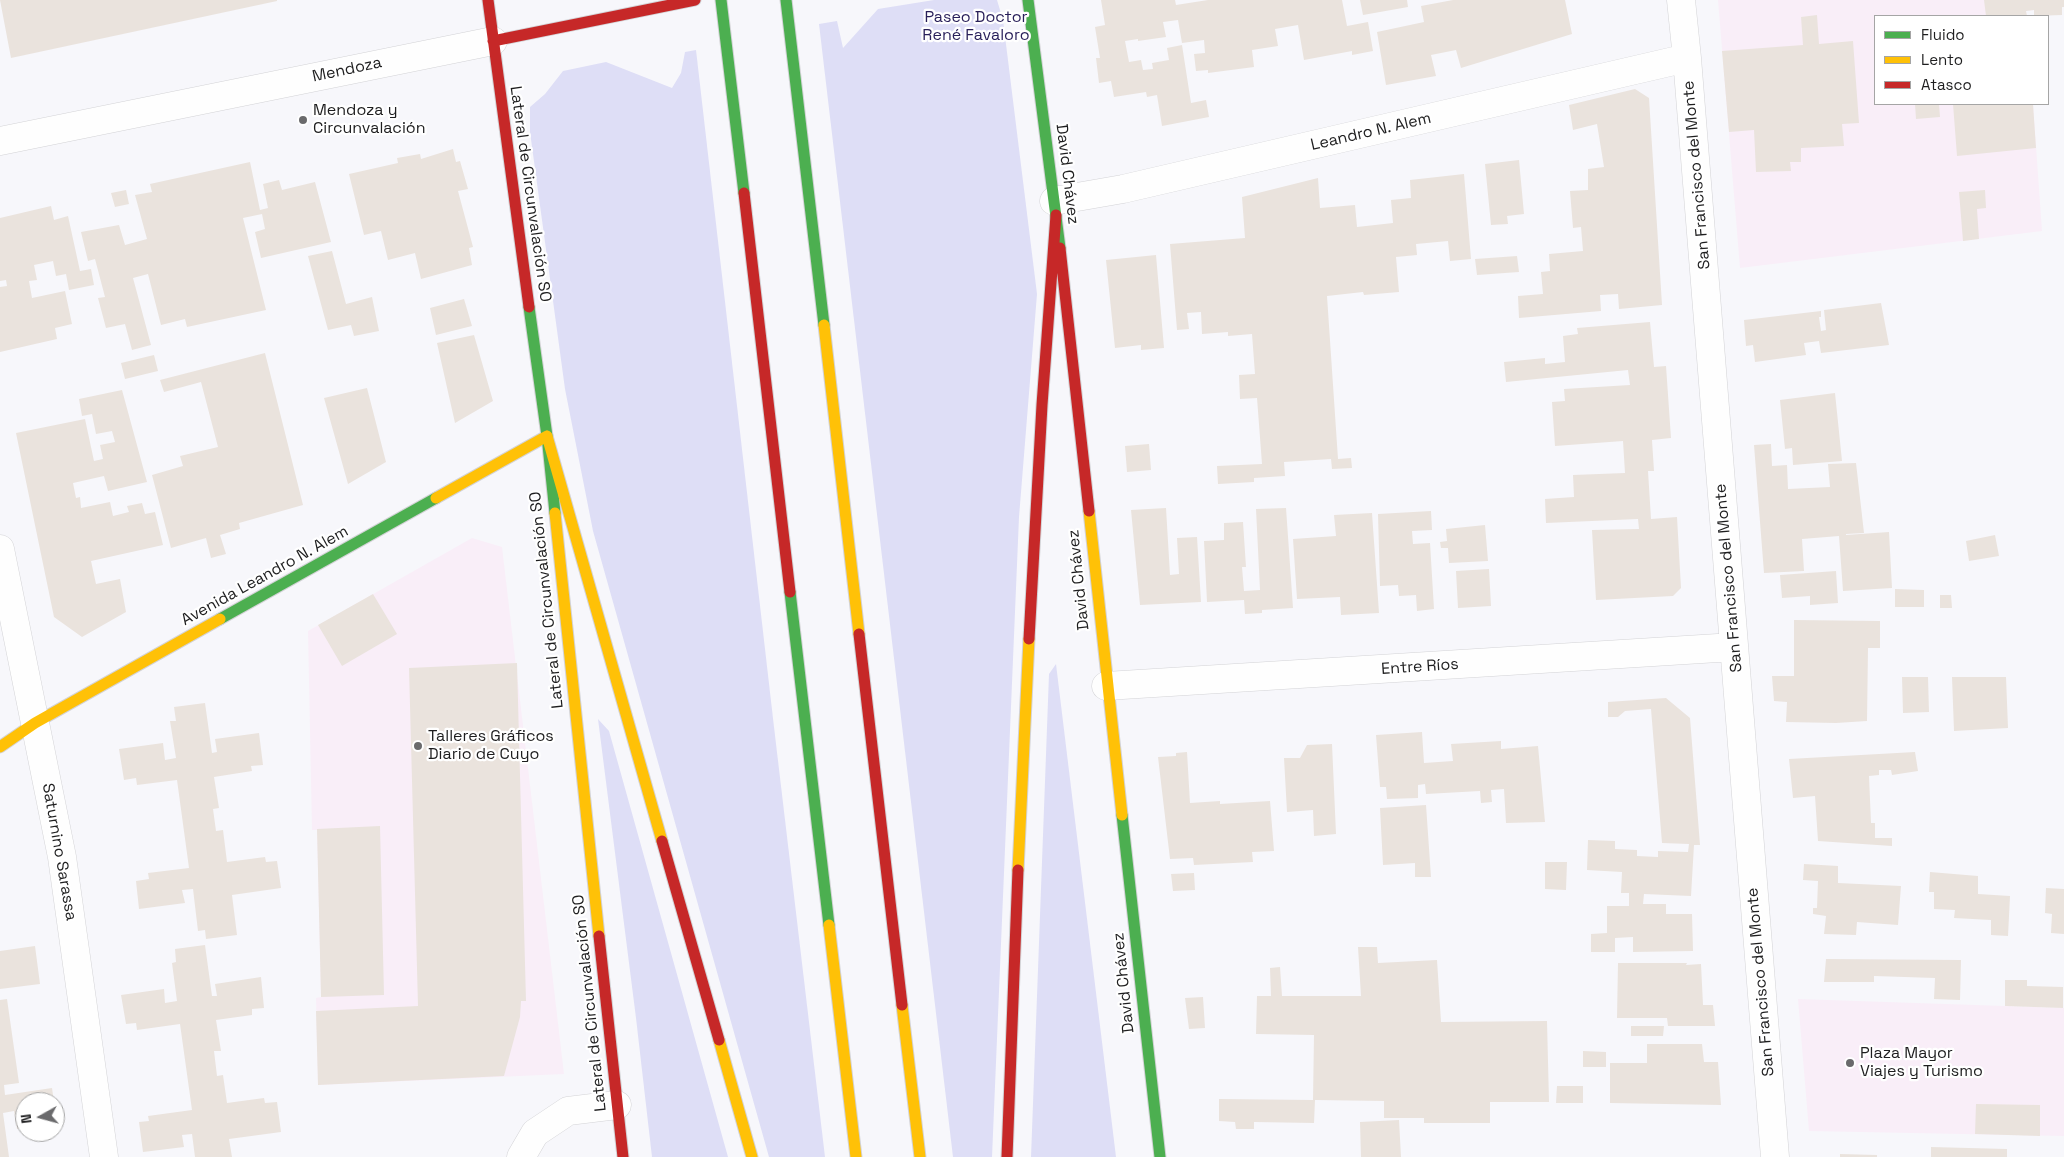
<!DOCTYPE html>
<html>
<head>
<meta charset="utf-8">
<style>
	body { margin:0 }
	#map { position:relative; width:2064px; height:1157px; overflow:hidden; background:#f7f7fb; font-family:"Space Grotesk",sans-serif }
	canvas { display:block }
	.legend { position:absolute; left:1874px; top:15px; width:175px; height:90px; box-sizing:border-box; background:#fff; border:1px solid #a5a5a5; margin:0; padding:6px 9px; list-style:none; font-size:15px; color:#1e1e1f }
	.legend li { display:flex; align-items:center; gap:10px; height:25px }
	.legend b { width:25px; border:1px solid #a5a5a5 }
	.north { position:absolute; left:15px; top:1092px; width:50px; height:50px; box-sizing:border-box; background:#fff; border:1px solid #a5a5a5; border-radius:50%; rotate:263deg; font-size:14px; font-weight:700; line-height:20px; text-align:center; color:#1e1e1f }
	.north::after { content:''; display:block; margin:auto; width:18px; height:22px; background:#6a6a6c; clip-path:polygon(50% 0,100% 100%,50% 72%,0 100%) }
</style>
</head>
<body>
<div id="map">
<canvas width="2064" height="1157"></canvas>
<ul class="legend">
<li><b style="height:6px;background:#4caf50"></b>Fluido</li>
<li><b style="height:6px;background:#ffc107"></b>Lento</li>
<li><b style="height:6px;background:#c62828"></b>Atasco</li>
</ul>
<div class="north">N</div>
</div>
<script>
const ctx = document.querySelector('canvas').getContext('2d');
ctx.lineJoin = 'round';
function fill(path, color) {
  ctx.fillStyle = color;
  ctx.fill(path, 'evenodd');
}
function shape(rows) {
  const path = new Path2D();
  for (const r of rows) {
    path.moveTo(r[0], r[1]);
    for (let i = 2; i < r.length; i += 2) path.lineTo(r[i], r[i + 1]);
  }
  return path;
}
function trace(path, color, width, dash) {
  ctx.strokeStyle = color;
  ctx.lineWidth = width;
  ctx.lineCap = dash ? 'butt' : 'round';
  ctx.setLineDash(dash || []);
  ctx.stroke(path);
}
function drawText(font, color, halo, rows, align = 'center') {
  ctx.font = font + ' "Space Grotesk",sans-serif';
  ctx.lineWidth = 4.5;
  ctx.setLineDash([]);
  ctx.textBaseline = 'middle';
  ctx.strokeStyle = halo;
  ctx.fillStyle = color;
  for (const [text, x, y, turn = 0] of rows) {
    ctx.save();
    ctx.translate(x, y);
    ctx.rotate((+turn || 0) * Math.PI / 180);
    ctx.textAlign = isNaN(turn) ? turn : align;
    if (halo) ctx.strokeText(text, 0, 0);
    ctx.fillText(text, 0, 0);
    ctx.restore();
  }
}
fill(shape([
	[1718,0,2064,0,2064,7,2026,11,2027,16,1875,16,1875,104,2033,104,2042,231,1740,268],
	[472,538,502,547,564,1074,318,1085,316,998,321,997,317,830,312,830,308,631],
	[1798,999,2064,1008,2064,1136,1809,1131]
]), '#f9eef8');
fill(shape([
	[934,0,997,0,1003,20,1037,294,1019,517,992,1157,953,1157,819,24,837,21,843,48,878,9],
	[696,50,774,727,825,1157,769,1157,593,531,565,389,530,132,530,107,545,94,563,71,606,62,672,88,681,73,685,52],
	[1056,664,1116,1157,1031,1157,1049,674],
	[598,719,609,731,728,1157,652,1157,636,1018]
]), '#dedef6');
fill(shape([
	[0,0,277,0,277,1,11,58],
	[1101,0,1175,0,1176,5,1208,0,1342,0,1347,26,1368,22,1373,51,1352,55,1352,51,1304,60,1298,25,1275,29,1278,46,1252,50,1254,67,1208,73,1208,70,1196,71,1194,54,1205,53,1204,40,1182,43,1178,20,1163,22,1166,37,1138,41,1138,39,1125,41,1129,62,1141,60,1143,70,1153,69,1152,63,1169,60,1167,48,1182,45,1191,103,1206,100,1209,117,1162,126,1157,95,1147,97,1146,92,1114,97,1111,81,1099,83,1096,58,1100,58,1095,27,1105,25],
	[1360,0,1407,0,1408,7,1363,15],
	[1453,0,1565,0,1572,34,1461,68,1456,50,1431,55,1436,76,1386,85,1377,32,1424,22,1421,6],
	[1984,0,2064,0,2064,7,2062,7,2062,15,2034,16,2034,10,2026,11,2027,16,1986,16],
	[1817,15,1819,44,1853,41,1859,123,1842,124,1844,146,1801,148,1801,162,1790,162,1791,171,1756,172,1754,130,1729,132,1722,51,1803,45,1801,17],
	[1635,89,1649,98,1662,305,1619,309,1618,294,1600,295,1601,311,1519,318,1518,296,1543,294,1541,272,1550,271,1549,254,1583,251,1581,227,1573,228,1570,191,1588,190,1588,169,1604,167,1597,124,1573,130,1569,105],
	[1915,104,1939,104,1940,117,1916,119],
	[1953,104,2033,104,2036,148,1957,156],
	[453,149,456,162,460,161,468,189,458,191,473,247,469,248,472,265,421,279,415,253,388,260,381,231,364,235,349,174,398,163,397,158,420,154,421,159],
	[1519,160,1524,214,1507,216,1508,224,1491,225,1485,164],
	[250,162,260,210,268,208,263,184,279,180,282,190,315,182,331,242,261,258,255,232,265,229,262,214,243,218,266,310,187,327,185,319,161,325,148,274,133,278,151,345,132,350,125,324,106,328,98,298,105,297,95,259,88,261,81,232,119,225,125,245,147,239,135,195,152,192,150,184],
	[1464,174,1471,259,1450,261,1448,241,1416,244,1417,255,1396,257,1399,292,1364,295,1363,292,1327,296,1338,459,1351,458,1352,468,1332,469,1331,459,1284,462,1285,476,1254,478,1254,482,1218,484,1217,466,1262,464,1257,398,1240,399,1239,375,1255,374,1252,334,1228,336,1228,332,1202,334,1201,312,1187,313,1189,329,1177,330,1170,244,1245,238,1242,197,1318,178,1320,208,1355,205,1357,227,1393,223,1391,200,1411,198,1410,180],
	[126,190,129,204,115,207,111,193],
	[1985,190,1986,208,1977,209,1979,239,1963,241,1959,192],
	[51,206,54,220,68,216,80,271,91,269,94,285,69,290,66,274,56,276,53,261,34,265,37,280,29,281,32,298,65,291,72,324,55,328,57,339,0,352,0,287,7,286,6,280,0,281,0,218],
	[332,251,346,304,372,297,379,331,354,336,351,325,328,330,308,256],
	[1156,255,1164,348,1141,350,1141,345,1115,348,1106,260],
	[1517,256,1519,272,1477,275,1475,259],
	[464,299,472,326,436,335,430,308],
	[1881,303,1889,345,1821,353,1819,341,1804,343,1806,355,1755,362,1753,345,1746,346,1744,320,1821,311,1821,317,1819,317,1821,331,1826,330,1824,310],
	[1650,322,1654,367,1666,366,1671,438,1652,440,1654,471,1648,471,1651,519,1677,517,1681,588,1673,596,1596,600,1592,530,1639,529,1638,519,1546,523,1545,499,1574,497,1573,475,1625,473,1623,441,1555,446,1552,402,1565,401,1564,389,1630,385,1628,370,1506,382,1504,362,1545,358,1545,364,1565,362,1563,336,1578,334,1577,328],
	[474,335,493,401,455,423,437,343],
	[265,353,303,505,239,523,240,529,220,535,226,554,211,558,206,538,171,548,152,475,183,466,180,456,218,447,201,382,164,392,160,380],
	[154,355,158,371,125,379,121,363],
	[367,388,386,462,348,484,324,398],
	[122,390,147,482,108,491,104,476,73,483,76,498,80,497,81,508,110,502,113,516,129,512,127,506,142,503,145,514,155,512,163,545,91,561,96,584,120,579,126,612,82,637,54,617,16,433,85,419,94,461,103,459,100,445,115,442,112,431,96,434,92,414,82,416,79,399],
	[1835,393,1842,461,1793,465,1792,448,1785,449,1780,400],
	[1149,444,1151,470,1127,472,1125,446],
	[1771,444,1772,466,1787,465,1788,489,1830,487,1828,464,1856,463,1864,533,1846,534,1846,535,1889,532,1892,588,1843,591,1839,536,1802,539,1804,571,1764,573,1754,445],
	[1166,508,1170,575,1179,574,1177,538,1197,537,1201,602,1140,605,1131,510],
	[1286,508,1293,608,1262,610,1262,613,1245,614,1244,600,1207,602,1204,541,1224,540,1224,523,1243,522,1246,567,1242,567,1244,591,1260,590,1256,509],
	[1431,511,1432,530,1412,531,1413,544,1430,543,1434,609,1417,611,1416,595,1399,596,1398,585,1380,586,1378,514],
	[1372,513,1379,613,1341,615,1340,597,1297,599,1293,539,1336,536,1334,515],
	[1485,525,1488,561,1449,563,1448,548,1441,548,1440,542,1447,541,1446,529],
	[1995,535,1999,556,1969,561,1966,541],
	[1489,569,1491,606,1458,608,1456,571],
	[1836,571,1838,603,1810,605,1810,596,1782,598,1780,575],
	[1895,589,1924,590,1924,607,1895,607],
	[373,594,397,634,342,666,318,625],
	[1940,595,1951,595,1952,608,1940,608],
	[1794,620,1880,621,1880,648,1868,648,1867,721,1836,723,1786,722,1787,702,1774,701,1772,676,1794,676],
	[517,663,526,1001,521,1001,520,1017,504,1076,318,1085,316,1011,418,1006,409,668],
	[1902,677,1928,677,1929,712,1903,713],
	[1952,677,2006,677,2008,728,1954,731],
	[1666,698,1690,718,1700,845,1694,845,1691,896,1644,894,1643,904,1666,904,1666,914,1692,914,1693,951,1633,952,1633,937,1615,938,1615,952,1591,952,1591,934,1607,933,1607,906,1629,906,1629,893,1621,893,1622,872,1587,870,1588,840,1615,841,1615,849,1637,850,1637,856,1658,857,1658,851,1688,852,1689,844,1662,843,1651,709,1625,711,1618,717,1608,717,1608,702],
	[205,703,212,753,217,752,215,739,259,733,263,765,251,766,252,771,214,777,219,808,213,809,216,831,223,830,227,862,265,857,266,862,277,861,281,888,232,895,237,935,206,939,205,930,198,931,193,889,182,890,185,903,139,909,136,881,149,879,148,873,189,868,177,780,137,785,136,778,124,780,119,749,163,743,165,760,176,758,170,721,176,721,174,707],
	[1422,732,1424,763,1453,761,1451,744,1501,741,1501,749,1538,746,1545,822,1506,823,1504,789,1491,790,1492,802,1481,803,1480,791,1426,794,1425,784,1418,785,1418,798,1387,799,1386,787,1380,787,1376,735],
	[1332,744,1336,834,1314,836,1313,810,1287,812,1284,758,1300,758,1307,745],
	[1187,752,1190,803,1220,801,1220,804,1270,801,1274,851,1252,852,1253,862,1194,865,1193,858,1170,859,1158,757,1176,756,1176,753],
	[1915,752,1918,771,1892,775,1891,770,1879,770,1879,775,1869,776,1871,823,1875,823,1875,838,1892,838,1892,846,1818,841,1815,796,1793,798,1789,759],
	[1426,805,1431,877,1415,877,1415,863,1383,865,1380,808],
	[380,826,384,995,321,997,317,829],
	[1545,862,1567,862,1566,890,1545,889],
	[1804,864,1838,866,1838,883,1901,886,1898,925,1857,922,1856,935,1824,934,1826,916,1813,914,1813,908,1817,908,1818,881,1803,880],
	[1930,872,1978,876,1978,894,2010,896,2008,936,1991,935,1991,920,1954,918,1955,910,1934,909,1934,892,1929,892],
	[1194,873,1195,890,1173,891,1171,874],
	[2046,888,2064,889,2064,934,2051,933,2052,914,2045,913],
	[205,945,212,996,217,996,215,984,261,977,264,1008,252,1009,252,1015,216,1020,221,1051,214,1051,217,1076,223,1075,227,1103,264,1098,265,1103,277,1102,281,1132,229,1139,232,1157,195,1157,192,1134,182,1135,184,1147,143,1152,139,1122,149,1121,148,1116,192,1110,180,1024,137,1030,136,1023,126,1024,121,995,164,989,165,1003,177,1001,172,963,176,962,175,949],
	[35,946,40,984,0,989,0,951],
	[1358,947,1377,947,1378,963,1437,960,1441,1022,1547,1021,1549,1102,1490,1102,1490,1123,1424,1123,1424,1118,1384,1118,1384,1101,1315,1100,1314,1123,1254,1122,1254,1129,1236,1129,1235,1122,1219,1121,1219,1099,1313,1100,1314,1035,1256,1034,1257,996,1271,996,1270,968,1280,967,1282,996,1361,996],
	[1826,959,1961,960,1960,1000,1934,999,1935,978,1874,976,1874,982,1824,982],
	[1618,963,1687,963,1686,965,1701,964,1703,1005,1713,1005,1715,1026,1668,1026,1667,1018,1617,1018],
	[2005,980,2027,980,2027,986,2063,987,2063,1008,2005,1006],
	[1203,997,1205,1028,1189,1029,1185,998],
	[7,999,19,1083,4,1085,5,1095,52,1088,54,1102,25,1102,25,1128,17,1129,14,1111,3,1113,9,1157,0,1157,0,1000],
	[1631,1026,1664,1026,1663,1036,1631,1036],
	[1647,1044,1702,1044,1704,1062,1718,1062,1721,1105,1610,1103,1610,1063,1647,1063],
	[1583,1051,1606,1052,1606,1067,1583,1067],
	[1557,1086,1583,1086,1583,1103,1556,1103],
	[1976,1104,2040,1105,2040,1136,1975,1134],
	[1399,1120,1401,1157,1361,1157,1360,1122],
	[1931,1147,2007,1149,2007,1157,1931,1157],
	[1840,1154,1877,1155,1877,1157,1840,1157]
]), '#eae3dd');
const street = shape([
	[1681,0,1687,58,1775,1157],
	[0,141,493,41],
	[1054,201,1123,189,1687,58],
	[0,549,62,857,104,1157],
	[1106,686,1734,647],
	[521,1157,535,1133,568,1111,617,1105]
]);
const fast = shape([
	[721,0,744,193],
	[786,0,824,325],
	[1028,0,1060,248],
	[529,307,547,436,555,513],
	[790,592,829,925],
	[220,619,436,498],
	[1122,815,1160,1157]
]);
const slow = shape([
	[824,325,859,634],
	[547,436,662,841],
	[436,498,547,436],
	[1089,511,1122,815],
	[555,513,599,936],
	[0,747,35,723,220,619],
	[1018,870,1029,639],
	[829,925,856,1157],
	[902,1005,920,1157],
	[719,1040,752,1157]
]);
const jam = shape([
	[488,0,529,307],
	[493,41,695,0],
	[744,193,790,592],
	[1060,248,1089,511],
	[859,634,902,1005],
	[1029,639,1042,405,1056,215],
	[662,841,719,1040],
	[599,936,623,1157],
	[1007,1157,1018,870]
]);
trace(street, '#d3d3d6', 29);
trace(fast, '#d3d3d6', 13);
trace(slow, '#d3d3d6', 13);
trace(jam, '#d3d3d6', 13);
trace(street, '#fefefe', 28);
trace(fast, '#4caf50', 11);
trace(slow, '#ffc107', 11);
trace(jam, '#c62828', 11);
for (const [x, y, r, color] of [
	[303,120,5,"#6a6a6c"],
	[418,746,5,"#6a6a6c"],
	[1850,1063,5,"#6a6a6c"]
]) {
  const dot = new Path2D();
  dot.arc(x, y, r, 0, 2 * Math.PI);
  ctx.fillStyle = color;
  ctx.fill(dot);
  trace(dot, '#fff', 2);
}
drawText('16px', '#281f59', '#fff', [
	["Paseo Doctor",976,18],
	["René Favaloro",976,36]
]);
drawText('16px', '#1e1e1f', '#fff', [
	["Mendoza",347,70,-12],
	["Leandro N. Alem",1371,132,-13],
	["David Chávez",1067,174,83],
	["San Francisco del Monte",1697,175,-95],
	["Lateral de Circunvalación SO",530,194,82],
	["Avenida Leandro N. Alem",265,576,-29],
	["San Francisco del Monte",1729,578,-95],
	["David Chávez",1079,580,-96],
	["Lateral de Circunvalación SO",547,600,-96],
	["Entre Ríos",1420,667,-4],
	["Saturnino Sarassa",59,852,80],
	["San Francisco del Monte",1761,982,-95],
	["David Chávez",1124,983,-96],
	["Lateral de Circunvalación SO",590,1003,-96]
]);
drawText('16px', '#1e1e1f', '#fff', [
	["Mendoza y",313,111],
	["Circunvalación",313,129],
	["Talleres Gráficos",428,737],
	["Diario de Cuyo",428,755],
	["Plaza Mayor",1860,1054],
	["Viajes y Turismo",1860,1072]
], 'left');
</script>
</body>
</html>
